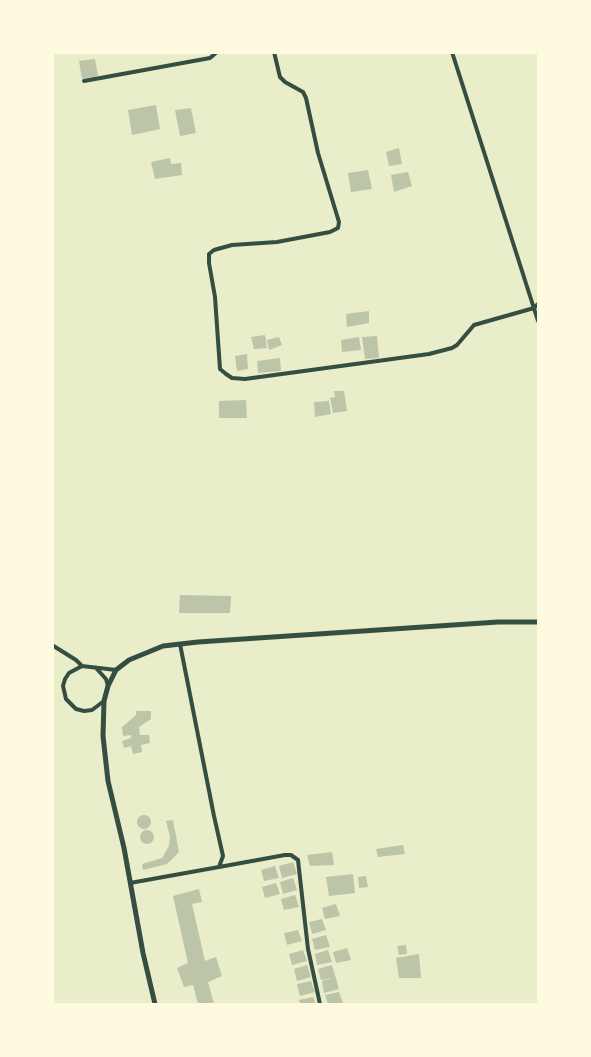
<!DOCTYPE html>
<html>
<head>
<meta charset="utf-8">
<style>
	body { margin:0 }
	#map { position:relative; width:591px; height:1057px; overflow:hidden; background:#e9edc9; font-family:"DM Sans",sans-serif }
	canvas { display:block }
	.frame { position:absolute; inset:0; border:54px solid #fefae0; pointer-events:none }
</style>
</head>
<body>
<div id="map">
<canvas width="591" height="1057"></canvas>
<div class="frame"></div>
</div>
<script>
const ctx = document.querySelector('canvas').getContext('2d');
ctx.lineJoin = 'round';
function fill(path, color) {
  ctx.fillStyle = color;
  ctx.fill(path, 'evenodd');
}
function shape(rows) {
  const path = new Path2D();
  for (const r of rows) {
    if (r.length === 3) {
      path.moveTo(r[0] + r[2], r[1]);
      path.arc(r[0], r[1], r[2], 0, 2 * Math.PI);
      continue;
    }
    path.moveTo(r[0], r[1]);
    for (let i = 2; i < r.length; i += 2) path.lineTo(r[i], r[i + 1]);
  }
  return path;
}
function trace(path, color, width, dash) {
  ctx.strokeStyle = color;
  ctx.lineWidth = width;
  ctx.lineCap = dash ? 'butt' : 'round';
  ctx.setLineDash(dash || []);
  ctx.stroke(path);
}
fill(shape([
	[95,59,98,76,82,79,79,61],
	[156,105,160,129,132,135,128,110],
	[191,108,196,133,180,136,175,110],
	[399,148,402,164,389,166,386,152],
	[170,158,171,164,181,163,182,175,155,179,151,162],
	[368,170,372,189,351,192,348,173],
	[408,172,412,186,394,192,391,175],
	[369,311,369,323,347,327,346,314],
	[265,335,267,348,254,349,251,337],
	[377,336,379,358,365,359,362,337],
	[279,337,282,345,269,350,267,340],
	[359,337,361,350,342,352,341,340],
	[247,354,248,369,237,371,235,356],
	[280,358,281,371,258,373,257,361],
	[334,391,344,391,347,411,333,413,330,398,335,397],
	[246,400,247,418,219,418,219,401],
	[329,401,331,414,315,417,314,402],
	[180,595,231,596,230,613,179,613],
	[136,711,151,711,151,719,139,727,140,735,149,735,150,743,141,745,142,752,133,754,131,746,124,748,122,741,131,738,131,735,123,736,122,727,136,715],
	[144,822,7],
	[173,820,179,852,167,864,143,870,142,864,162,858,169,846,170,837,166,821],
	[147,837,7],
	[403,845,405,854,378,857,376,849],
	[332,852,334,865,310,866,307,855],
	[293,862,297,874,282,878,279,866],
	[275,866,279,878,264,881,261,870],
	[353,874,355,893,329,896,326,877],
	[366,876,368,887,359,888,358,877],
	[293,878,297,890,283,894,280,882],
	[276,883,280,894,265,898,262,887],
	[199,889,202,902,192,904,205,961,216,957,222,976,208,982,214,1004,198,1004,193,985,184,987,177,968,188,963,173,896],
	[295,895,299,907,284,910,281,899],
	[336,904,340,916,325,919,322,908],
	[322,919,326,930,312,934,309,922],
	[298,930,302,941,287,945,284,933],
	[326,935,330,947,315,950,312,939],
	[406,945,407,954,399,955,397,946],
	[347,948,351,960,336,963,333,952],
	[303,950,307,961,292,965,289,954],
	[328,950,332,962,317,965,315,954],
	[419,954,421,978,399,978,396,958],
	[307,965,311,977,297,981,294,969],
	[332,965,339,989,324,993,322,981,333,978,321,980,318,969],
	[311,981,315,992,300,996,297,984],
	[339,992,343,1003,328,1004,325,995],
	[313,997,316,1004,300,1004,299,1000]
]), '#bcc5a7');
trace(shape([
	[274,52,280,77,285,82,303,92,306,98,318,153,339,222,338,228,330,232,277,242,232,245,214,250,209,254,209,263,215,297,220,369,226,374,232,378,245,379,429,354,452,348,457,345,474,325,534,308,538,304],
	[452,52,538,321],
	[84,81,210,58,217,52],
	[52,645,76,660,82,666],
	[96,668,106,679,108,686],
	[104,701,92,710,84,711,76,709,66,699,63,686,65,679,69,673,82,666,116,670],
	[219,867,285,855,291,855,298,860,308,949,320,1004],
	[130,883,219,867,223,856,214,816,180,644]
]), '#344e41', 4);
trace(shape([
	[155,1004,143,953,124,848,108,781,103,736,104,701,108,686,116,670,129,660,163,646,198,642,498,622,538,622]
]), '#344e41', 5);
</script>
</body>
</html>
